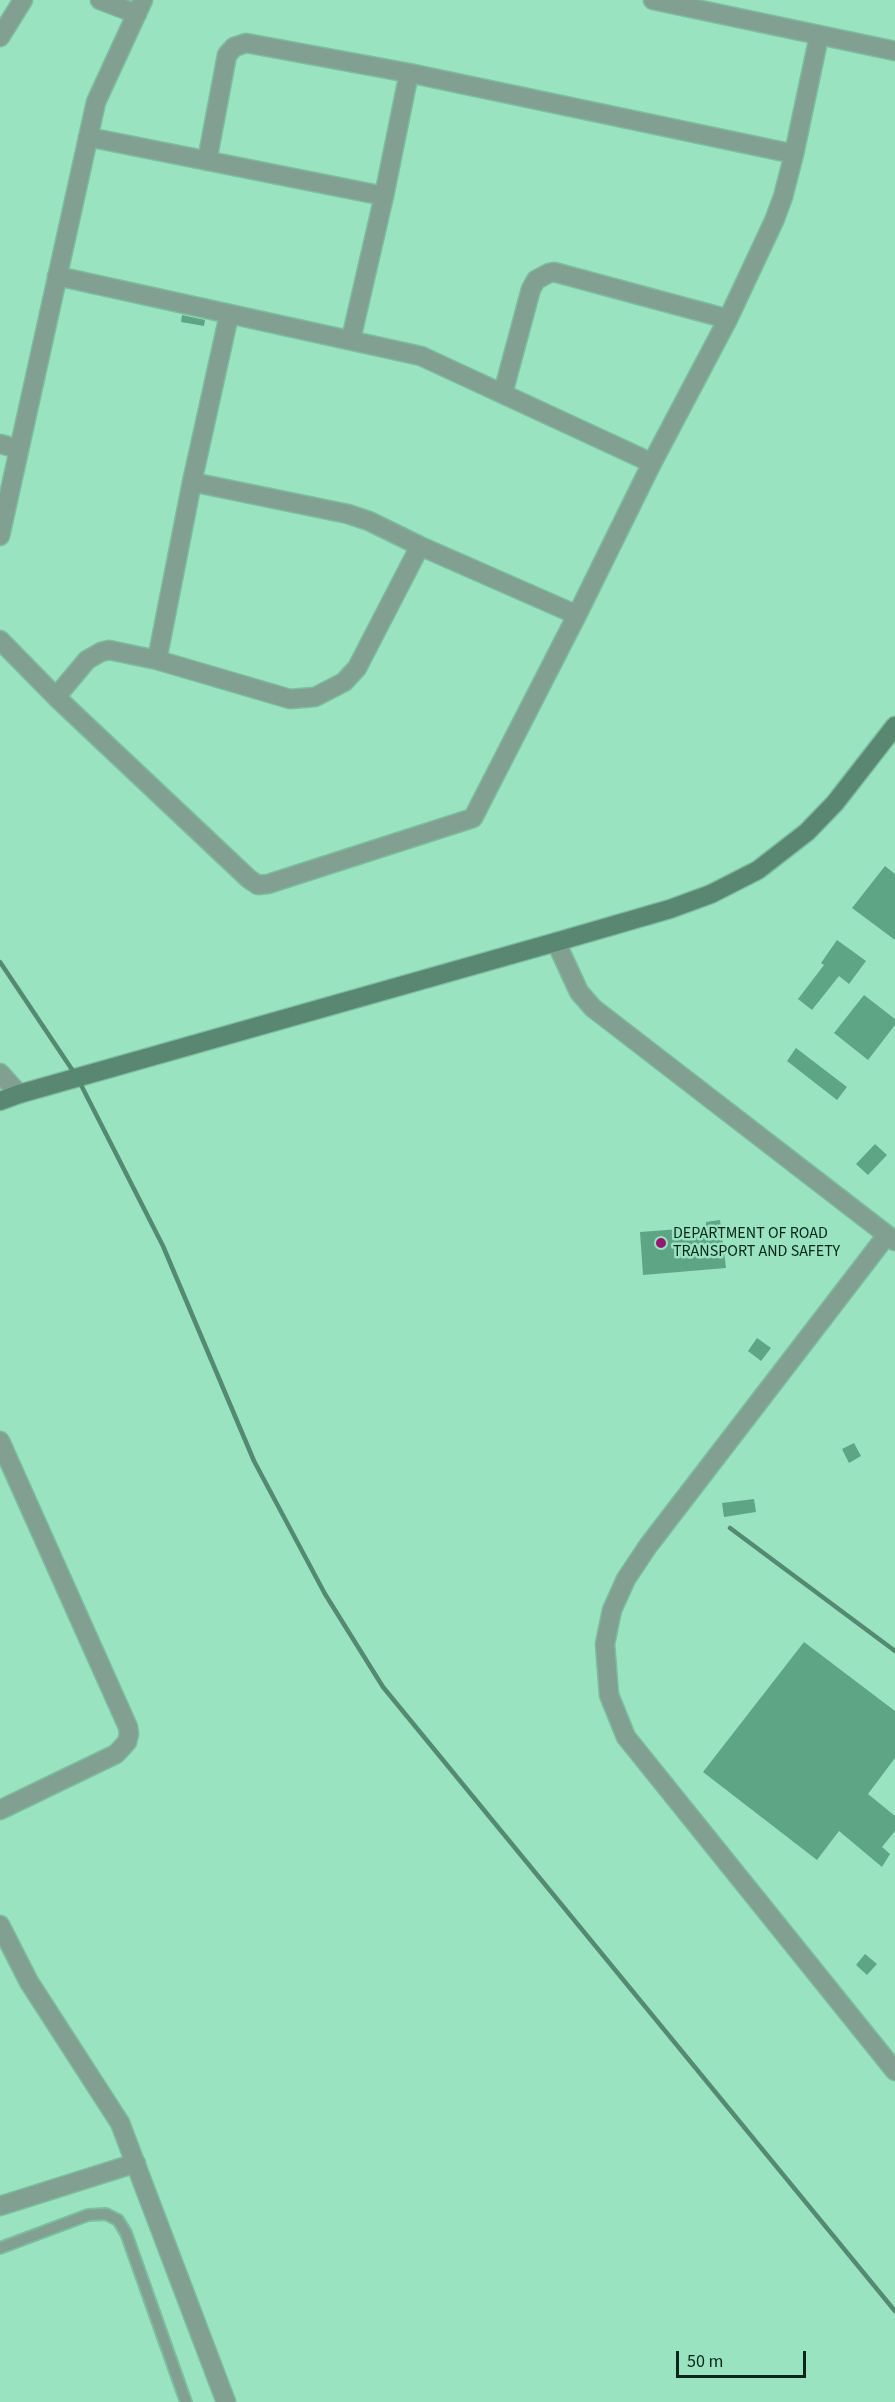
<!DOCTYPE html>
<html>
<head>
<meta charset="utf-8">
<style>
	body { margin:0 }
	#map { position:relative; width:895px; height:2402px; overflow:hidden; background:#9ae3c1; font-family:"Source Sans 3",sans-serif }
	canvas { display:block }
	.scale { position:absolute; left:676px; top:2351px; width:130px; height:27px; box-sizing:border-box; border:3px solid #062619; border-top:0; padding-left:8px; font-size:18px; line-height:21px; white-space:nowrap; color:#062619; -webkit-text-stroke:4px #9ae3c1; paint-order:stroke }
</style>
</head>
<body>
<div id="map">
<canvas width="895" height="2402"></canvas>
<div class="scale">50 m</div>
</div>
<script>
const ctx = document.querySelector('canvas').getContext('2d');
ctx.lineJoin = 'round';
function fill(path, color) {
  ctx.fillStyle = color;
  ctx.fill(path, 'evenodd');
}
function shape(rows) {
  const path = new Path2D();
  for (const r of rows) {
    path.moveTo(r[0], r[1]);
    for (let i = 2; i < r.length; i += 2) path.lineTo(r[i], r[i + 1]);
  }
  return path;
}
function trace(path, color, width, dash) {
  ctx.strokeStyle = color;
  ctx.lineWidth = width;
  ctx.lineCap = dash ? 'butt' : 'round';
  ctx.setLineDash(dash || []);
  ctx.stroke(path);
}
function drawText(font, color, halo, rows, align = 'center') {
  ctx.font = font + ' "Source Sans 3",sans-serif';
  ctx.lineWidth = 5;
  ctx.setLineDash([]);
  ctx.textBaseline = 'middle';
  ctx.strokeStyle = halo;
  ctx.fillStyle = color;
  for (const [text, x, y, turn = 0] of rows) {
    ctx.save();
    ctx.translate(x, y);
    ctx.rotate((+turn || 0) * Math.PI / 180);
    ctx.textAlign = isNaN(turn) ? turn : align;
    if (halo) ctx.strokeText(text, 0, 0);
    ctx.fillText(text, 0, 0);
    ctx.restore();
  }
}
fill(shape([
	[182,315,205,320,204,326,181,322],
	[885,866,895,874,895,940,852,908],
	[837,940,866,961,849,984,839,976,812,1010,798,999,824,965,821,963],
	[864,995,895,1019,895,1025,868,1060,834,1033],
	[796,1048,847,1087,837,1100,787,1061],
	[875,1144,887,1155,868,1175,856,1164],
	[720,1220,726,1268,643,1275,640,1232,706,1227,706,1222],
	[757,1338,771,1348,761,1361,748,1351],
	[854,1443,861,1456,849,1463,842,1449],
	[754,1499,756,1512,724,1517,722,1503],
	[804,1642,895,1711,895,1758,868,1794,895,1816,895,1831,882,1847,890,1854,882,1867,839,1831,817,1860,703,1772],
	[865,1954,877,1964,867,1975,856,1965]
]), '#5da585');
const lane = shape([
	[0,2248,88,2215,106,2214,118,2220,126,2233,186,2402]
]);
const street = shape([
	[100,0,137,14],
	[653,0,895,51],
	[0,37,23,0],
	[88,137,384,196],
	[207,161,227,55,234,47,246,43,409,73,794,154],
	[57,276,421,356,652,463],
	[351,339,384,196,409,73],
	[503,393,531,289,536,280,549,273,554,272,728,319],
	[0,444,19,449],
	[192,482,348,514,369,521,420,546,577,615],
	[0,536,96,102,143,0],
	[0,640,56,697,249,879,258,885,268,884,473,818,577,615,652,463,728,319,774,221,783,197,794,154,819,36],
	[157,660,192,482,229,315],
	[56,697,87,660,101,652,109,650,157,660,290,699,315,697,344,682,357,668,420,546],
	[556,942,579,992,593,1008,895,1241],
	[0,1073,19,1094],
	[887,1235,648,1546,626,1579,612,1610,605,1644,609,1695,626,1737,895,2071],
	[0,1441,128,1727,129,1734,127,1742,116,1754,0,1810],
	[0,1925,29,1982,120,2123,226,2402],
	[0,2206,136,2163]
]);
const secondary = shape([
	[0,1101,19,1094,556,942,670,909,711,894,758,870,807,832,835,803,895,726]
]);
trace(lane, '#7cbd9f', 14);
trace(street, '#7cbd9f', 21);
trace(secondary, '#7cbd9f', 21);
trace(lane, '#82a091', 10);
trace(street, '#82a091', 18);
trace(secondary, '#5a8772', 18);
trace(shape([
	[0,962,77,1077,163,1246,254,1461,325,1594,383,1687,895,2311],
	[730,1528,895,1651]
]), '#548a72', 4.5);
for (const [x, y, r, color] of [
	[661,1243,6,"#961871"]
]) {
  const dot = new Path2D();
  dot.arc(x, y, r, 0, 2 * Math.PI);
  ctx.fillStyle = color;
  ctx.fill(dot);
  trace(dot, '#9ae3c1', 2);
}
drawText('16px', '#062619', '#9ae3c1', [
	["DEPARTMENT OF ROAD",673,1234],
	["TRANSPORT AND SAFETY",673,1252]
], 'left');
</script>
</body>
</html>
